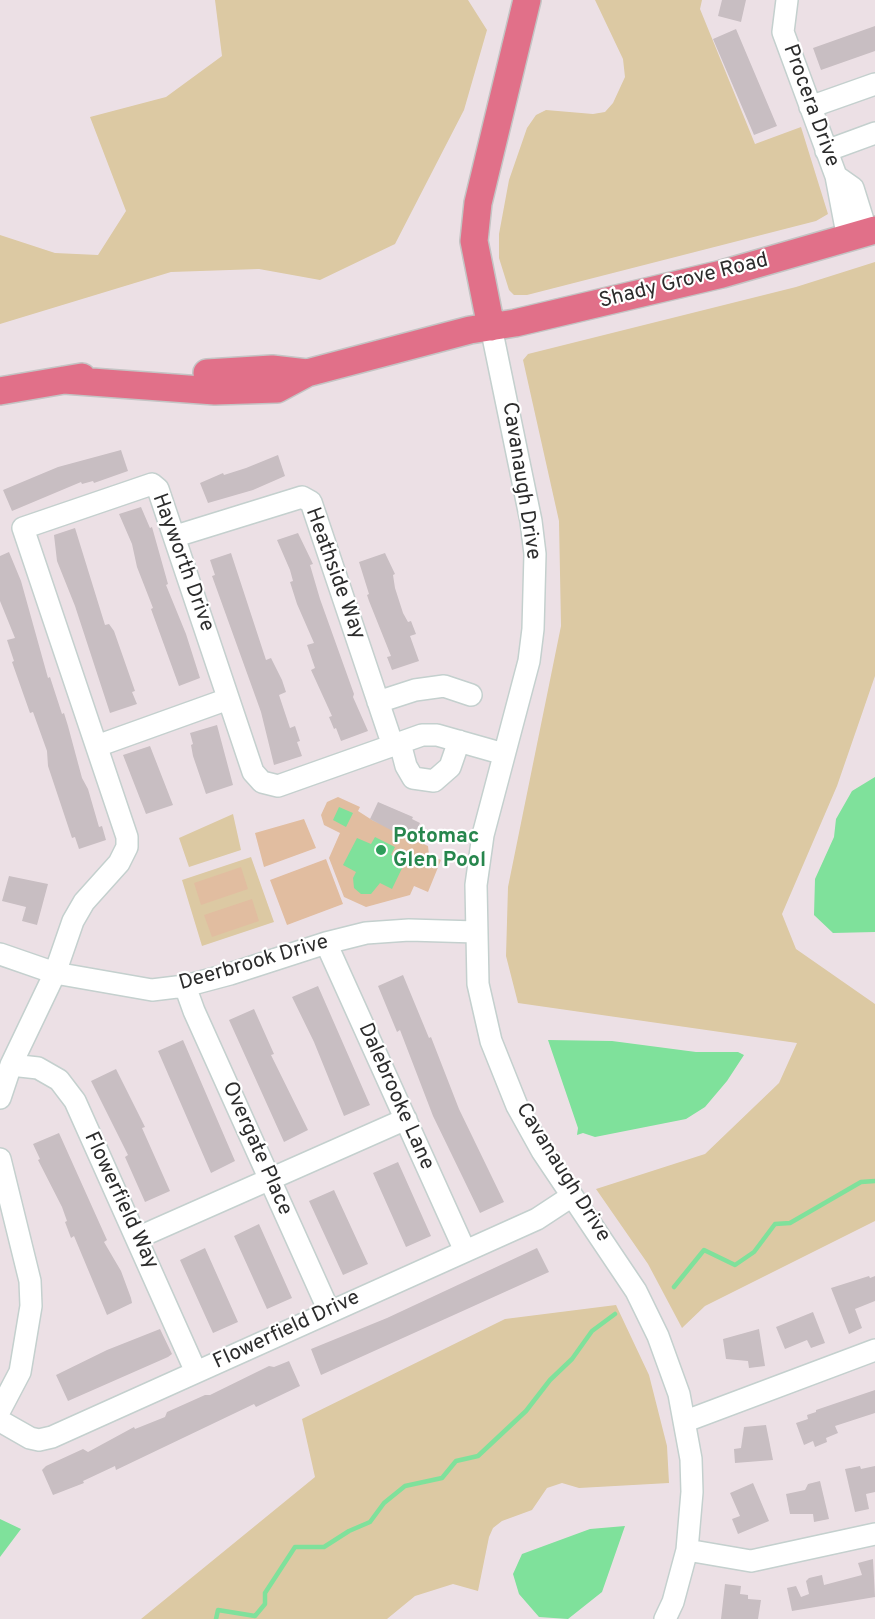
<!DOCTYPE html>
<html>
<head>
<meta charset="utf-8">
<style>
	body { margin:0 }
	canvas { display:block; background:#ece0e5 }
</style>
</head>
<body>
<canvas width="875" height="1619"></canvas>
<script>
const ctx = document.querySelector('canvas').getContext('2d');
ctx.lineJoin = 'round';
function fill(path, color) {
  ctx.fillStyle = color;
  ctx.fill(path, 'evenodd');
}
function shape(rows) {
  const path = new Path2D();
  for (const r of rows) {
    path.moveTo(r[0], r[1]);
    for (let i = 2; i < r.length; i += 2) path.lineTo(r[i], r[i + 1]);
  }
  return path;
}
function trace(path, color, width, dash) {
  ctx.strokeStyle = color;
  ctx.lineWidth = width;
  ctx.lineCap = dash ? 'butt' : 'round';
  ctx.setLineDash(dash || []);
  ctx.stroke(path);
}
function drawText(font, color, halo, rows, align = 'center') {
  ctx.font = font + ' Overpass,sans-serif';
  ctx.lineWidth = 4.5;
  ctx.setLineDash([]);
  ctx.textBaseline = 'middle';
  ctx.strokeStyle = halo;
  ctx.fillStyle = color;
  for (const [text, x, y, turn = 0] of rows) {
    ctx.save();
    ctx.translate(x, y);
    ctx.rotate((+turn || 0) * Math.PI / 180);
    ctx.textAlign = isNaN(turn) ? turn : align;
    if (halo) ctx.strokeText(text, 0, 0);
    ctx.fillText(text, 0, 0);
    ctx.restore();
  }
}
fill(shape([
	[215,0,468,0,487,30,464,110,395,244,320,280,259,269,171,272,0,324,0,235,55,253,98,255,126,211,90,117,166,97,222,56],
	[595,0,702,0,700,9,755,144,801,127,828,214,816,221,527,295,514,295,509,290,499,258,499,234,509,180,527,128,536,115,546,110,593,114,605,112,613,103,625,77,623,59],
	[875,262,875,676,837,786,782,914,796,949,875,1004,875,1221,705,1306,682,1328,648,1264,596,1189,705,1154,779,1083,797,1043,518,1003,506,956,508,887,561,626,559,521,523,360,528,354,796,287],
	[233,814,241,850,189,867,179,838],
	[251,857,274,922,202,946,182,880],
	[616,1305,649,1375,667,1446,669,1483,579,1488,562,1483,547,1488,532,1510,502,1521,493,1528,489,1537,478,1591,453,1584,415,1596,387,1619,141,1619,315,1477,302,1419,505,1319]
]), '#dcc9a3');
fill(shape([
	[338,797,360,807,358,811,372,820,428,846,429,855,441,860,428,892,414,886,410,895,366,907,344,897,329,858,340,833,324,825,321,815,327,802],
	[304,819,316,848,264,867,255,833],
	[326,859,343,904,287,925,270,880],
	[241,867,248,889,201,905,194,883],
	[252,899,259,921,212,937,204,915]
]), '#e1bda0');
fill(shape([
	[875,777,875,932,833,933,814,915,815,879,834,837,836,819,852,791],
	[339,807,353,813,346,827,333,820],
	[375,837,395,847,391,855,405,862,392,889,380,883,371,894,361,894,354,888,353,878,356,872,343,865,357,838,371,844],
	[548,1040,612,1041,696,1052,738,1052,744,1055,727,1081,705,1107,686,1119,595,1137,583,1133,577,1135,578,1128],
	[0,1519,21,1529,0,1557],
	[625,1526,602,1592,568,1619,539,1617,519,1594,513,1574,522,1554,590,1529]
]), '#7fe19b');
trace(shape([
	[674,1287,704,1250,735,1265,754,1252,775,1224,790,1223,861,1182,875,1181],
	[216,1619,218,1610,255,1616,265,1604,265,1593,295,1547,324,1547,349,1531,370,1522,384,1503,405,1486,442,1478,456,1461,478,1456,526,1411,550,1380,572,1359,592,1331,615,1314]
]), '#7fe19b', 4.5);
fill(shape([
	[722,0,746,0,741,22,718,16],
	[875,26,875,51,821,70,813,48],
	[736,29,777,126,754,135,713,39],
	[121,450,128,471,94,483,93,481,82,484,81,482,12,511,3,490,58,467],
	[278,455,285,476,253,490,208,503,200,483,223,473,224,475,246,468],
	[141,507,150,528,152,527,168,584,166,585,186,634,200,678,179,686,151,609,153,608,137,567,132,544,119,514],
	[75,528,105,625,109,624,114,631,135,691,132,692,137,704,110,713,75,606,57,561,54,535],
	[298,533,313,564,310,565,320,599,354,694,353,697,368,731,341,741,336,728,334,729,329,717,332,716,311,670,315,668,307,645,314,643,297,604,290,582,293,581,290,570,277,540],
	[9,552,21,581,48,678,50,677,62,714,64,713,68,726,82,778,88,789,99,827,102,826,106,840,79,849,75,837,72,838,48,766,47,751,33,712,30,713,12,662,14,661,7,640,15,638,0,601,0,556],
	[231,553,266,660,271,658,282,680,286,692,279,695,290,728,295,726,300,741,297,742,302,756,274,765,261,712,212,576,215,575,210,560],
	[385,553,395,574,393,575,395,588,403,613,408,622,411,621,416,634,410,636,419,661,392,670,387,657,391,656,369,601,367,595,369,594,359,562],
	[217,725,233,785,206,794,193,756,191,745,193,744,190,733],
	[150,746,173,805,146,814,123,755],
	[378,802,413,817,412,819,420,823,413,838,406,834,404,837,370,819],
	[9,876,48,884,37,925,22,921,26,907,2,901],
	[403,975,429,1038,431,1037,459,1109,504,1202,480,1213,433,1116,400,1030,397,1032,378,986],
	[318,986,370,1105,344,1116,314,1042,292,997],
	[254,1009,274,1054,271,1055,308,1130,284,1142,229,1020],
	[183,1040,235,1161,211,1173,158,1051],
	[116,1069,145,1127,142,1128,170,1191,145,1202,125,1157,128,1155,91,1081],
	[59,1133,107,1240,104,1242,121,1271,131,1298,132,1303,107,1315,74,1236,71,1238,65,1222,67,1221,62,1207,38,1160,40,1159,33,1144],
	[398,1162,431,1236,406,1247,373,1173],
	[334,1190,368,1264,343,1275,309,1201],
	[259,1224,292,1298,267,1309,234,1236],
	[205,1248,238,1322,213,1333,180,1260],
	[537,1248,549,1272,321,1375,311,1349,387,1318],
	[869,1276,870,1278,875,1276,875,1301,855,1309,862,1328,849,1334,831,1288],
	[813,1312,825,1343,811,1348,807,1340,785,1349,776,1327],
	[160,1329,172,1354,168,1357,68,1401,56,1375,107,1350],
	[759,1329,765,1366,749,1368,748,1361,726,1359,723,1339],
	[289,1361,300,1386,256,1407,254,1404,116,1470,115,1466,83,1481,84,1483,53,1495,42,1470,46,1466,83,1449,88,1452,134,1427,135,1429,165,1417,167,1412,205,1395,210,1395,269,1366,274,1367],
	[875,1390,875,1413,835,1426,838,1433,826,1438,827,1442,815,1447,813,1441,804,1445,796,1423,808,1419,807,1415,816,1412,816,1410],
	[766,1425,773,1460,735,1463,734,1449,741,1448,744,1427],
	[860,1466,861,1469,875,1466,875,1492,866,1494,869,1509,855,1512,845,1469],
	[820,1481,829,1519,814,1522,813,1514,790,1514,786,1494,805,1490,808,1484],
	[753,1483,769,1521,738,1534,732,1519,740,1516,730,1493],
	[873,1559,875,1597,792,1611,787,1588,796,1586,801,1597,809,1594,806,1581,809,1578,822,1575,824,1585,862,1575,858,1563],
	[725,1584,741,1586,740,1594,748,1595,748,1599,761,1600,758,1619,721,1619]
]), '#c8bec2');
const minor = shape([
	[787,0,783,32,836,176,848,239],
	[810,107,875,84],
	[826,151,875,133],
	[836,176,853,188,867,233],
	[491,327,531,521,535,554,533,629,529,661,483,835,476,885,478,984,491,1041,517,1106,542,1151,636,1291,658,1336,679,1394,691,1459,692,1492,687,1550,673,1602,665,1619],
	[176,536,302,497,311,502,393,746],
	[378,702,415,690,444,686,471,695],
	[400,743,406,766,413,778,434,781,450,767,459,741],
	[97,746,228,699],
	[326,943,465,1251],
	[0,954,55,973,152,990,185,986,230,974,326,943,366,933,409,930,476,932],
	[185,986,194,1011,329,1311],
	[11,1065,38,1068,59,1080,75,1101,196,1372],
	[0,1098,11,1065,55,973,73,921,84,902,119,863,127,847,127,837,23,528,152,484,158,489,253,772,262,782,278,786,422,735,437,735,504,754],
	[0,1159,30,1281,31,1306,20,1372,0,1410],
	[137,1238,406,1119],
	[0,1421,30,1438,39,1440,52,1437,537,1219,572,1196],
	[686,1421,875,1350],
	[687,1550,751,1561,875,1534]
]);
const major = shape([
	[491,327,474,241,478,203,527,0],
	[207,373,272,369,307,373],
	[64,380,215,391,277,389,307,373,470,330,515,323,722,274,875,230],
	[0,391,82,377]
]);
trace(minor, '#c4d0ce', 24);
trace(major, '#c4c4c4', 30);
trace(minor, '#fff', 21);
trace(major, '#e17089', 27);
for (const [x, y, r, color] of [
	[381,850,6,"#2e9e5b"]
]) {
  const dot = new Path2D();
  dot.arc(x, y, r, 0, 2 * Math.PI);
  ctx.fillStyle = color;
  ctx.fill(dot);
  trace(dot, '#fff', 2);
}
drawText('21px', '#2c2c2c', '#fff', [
	["Procera Drive",810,106,70],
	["Shady Grove Road",684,282,-14],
	["Cavanaugh Drive",520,481,81],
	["Hayworth Drive",182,563,70],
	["Heathside Way",334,574,70],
	["Deerbrook Drive",254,964,-16],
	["Dalebrooke Lane",395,1097,66],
	["Overgate Place",256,1149,66],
	["Cavanaugh Drive",562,1173,58],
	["Flowerfield Way",120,1201,65],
	["Flowerfield Drive",287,1331,-25]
]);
drawText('bold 21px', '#27864d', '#fff', [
	["Potomac",393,838],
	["Glen Pool",393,862]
], 'left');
</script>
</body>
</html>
